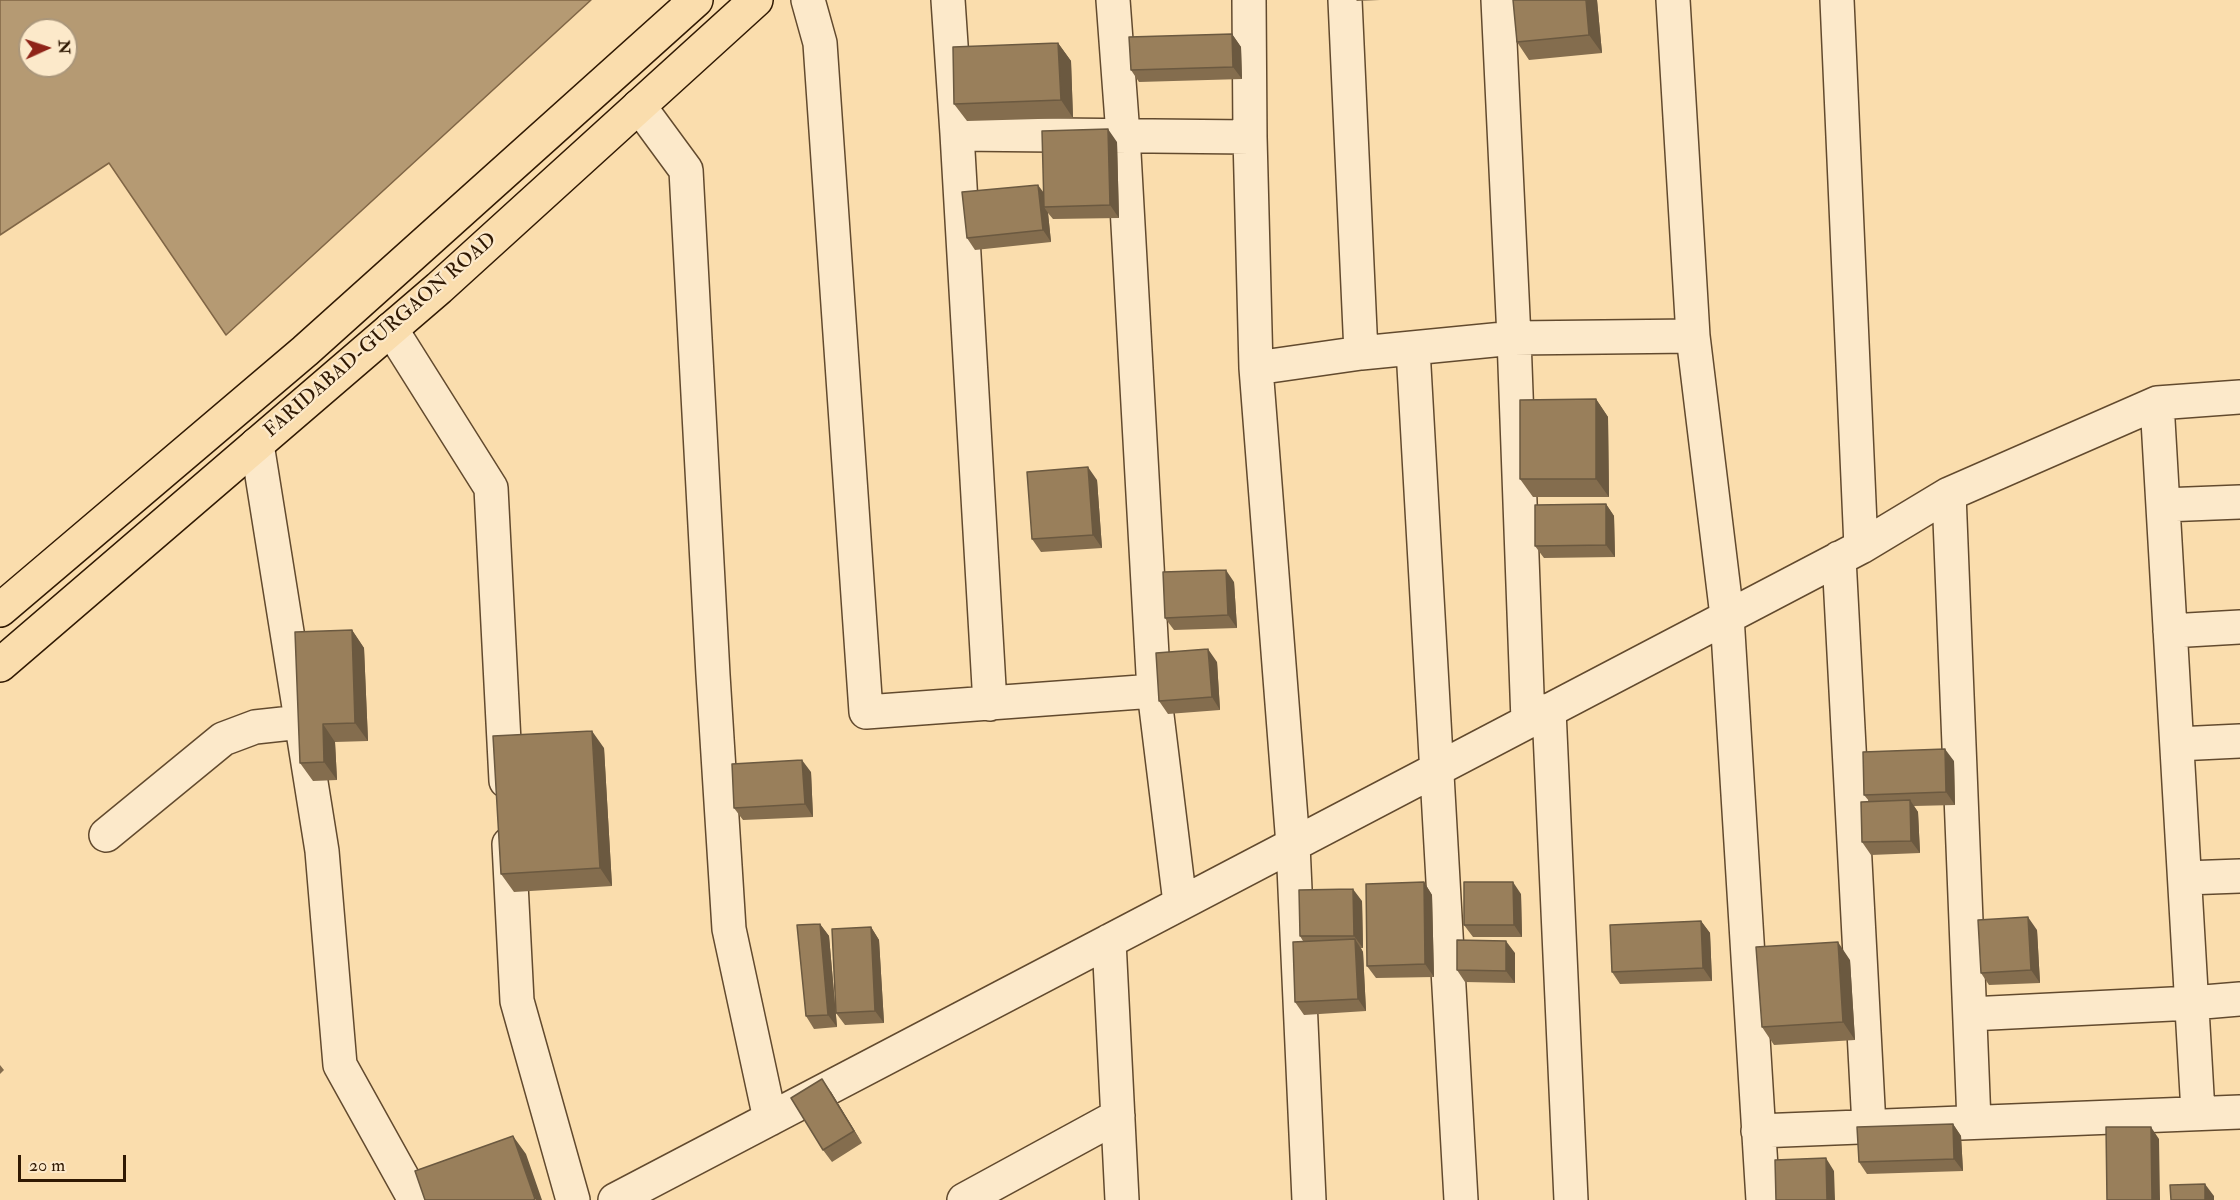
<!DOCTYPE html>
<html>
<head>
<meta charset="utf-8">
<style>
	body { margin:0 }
	#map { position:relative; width:2240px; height:1200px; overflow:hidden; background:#faddad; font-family:"IM FELL Double Pica",serif }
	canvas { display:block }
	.north { position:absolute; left:18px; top:18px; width:60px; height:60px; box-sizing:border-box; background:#fce9ca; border:2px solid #aa967a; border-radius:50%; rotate:87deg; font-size:16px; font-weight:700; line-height:24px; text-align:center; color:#301903 }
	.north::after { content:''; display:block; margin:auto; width:21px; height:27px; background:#8f2418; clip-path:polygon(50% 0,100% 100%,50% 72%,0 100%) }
	.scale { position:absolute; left:18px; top:1155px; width:108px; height:27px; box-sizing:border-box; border:3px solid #301903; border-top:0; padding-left:8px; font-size:18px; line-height:21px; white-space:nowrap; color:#301903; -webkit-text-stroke:4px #fce9ca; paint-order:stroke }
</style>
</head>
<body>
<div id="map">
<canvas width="2240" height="1200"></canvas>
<div class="north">N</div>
<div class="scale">20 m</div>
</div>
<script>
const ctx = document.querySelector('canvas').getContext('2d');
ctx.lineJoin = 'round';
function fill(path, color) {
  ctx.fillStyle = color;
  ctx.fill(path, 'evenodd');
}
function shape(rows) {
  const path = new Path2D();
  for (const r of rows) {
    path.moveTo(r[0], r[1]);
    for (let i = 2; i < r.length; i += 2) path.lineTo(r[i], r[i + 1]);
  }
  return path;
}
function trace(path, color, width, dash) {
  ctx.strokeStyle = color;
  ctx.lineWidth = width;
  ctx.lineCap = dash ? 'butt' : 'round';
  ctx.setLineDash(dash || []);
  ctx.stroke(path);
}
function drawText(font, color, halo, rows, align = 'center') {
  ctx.font = font + ' "IM FELL Double Pica",serif';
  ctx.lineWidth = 4.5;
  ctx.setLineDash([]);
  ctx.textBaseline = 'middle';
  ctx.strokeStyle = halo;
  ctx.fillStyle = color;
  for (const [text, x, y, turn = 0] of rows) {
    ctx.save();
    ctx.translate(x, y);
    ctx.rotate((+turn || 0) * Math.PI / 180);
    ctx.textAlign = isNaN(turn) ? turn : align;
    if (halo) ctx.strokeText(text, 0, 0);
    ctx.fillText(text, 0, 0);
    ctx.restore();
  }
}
const water = shape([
	[0,0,591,0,226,335,109,163,0,235,0,0],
	[30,30,66,30,66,66,30,66,30,30]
]);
fill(water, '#b59a73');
trace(water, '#806646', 1.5);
const minor = shape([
	[808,0,820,43,866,712,1154,691],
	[948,0,957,134,990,704],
	[1113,0,1123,135,1154,691,1180,903],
	[1249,0,1250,137,1256,368,1293,845,1309,1200],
	[1345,0,1361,353],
	[1498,0,1514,338,1528,721],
	[1673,0,1693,336,1727,616,1763,1200],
	[1837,0,1861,547],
	[639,106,686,170,713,675,729,929,770,1119],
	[957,134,1250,137],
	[391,329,491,488,506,781],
	[1413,349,1461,1200],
	[1256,368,1361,353,1514,338,1693,336],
	[2157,403,2198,1112],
	[257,444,322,851,340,1065,415,1200],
	[1949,494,1974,1122],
	[2163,505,2240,502],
	[1839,558,1869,1126],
	[2170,631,2240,627],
	[1549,710,1571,1200],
	[2177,744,2240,741],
	[106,835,223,739,255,727,301,722],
	[509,844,517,1001,573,1200],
	[2185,878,2240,876],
	[1109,941,1122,1200],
	[1970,1014,2192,1003,2240,999],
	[1758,1131,2240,1112],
	[615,1200,1861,547,1949,494,2157,403,2240,397],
	[964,1200,1118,1116]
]);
const major = shape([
	[0,610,305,351,696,0],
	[0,665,439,288,756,0]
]);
trace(minor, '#624a2e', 36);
trace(major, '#301903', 36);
trace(minor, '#fce9ca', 33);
trace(major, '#faddad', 33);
fill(shape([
	[1356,0,1380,0,1357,1],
	[1597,0,1602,53,1529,60,1517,42],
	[1232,34,1241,47,1242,79,1139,82,1131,70],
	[1058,43,1071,61,1073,118,967,121,954,104],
	[1117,142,1119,218,1053,219,1048,213,1051,242,975,250,967,238,1044,193],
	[1596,399,1608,417,1609,497,1533,497,1520,479],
	[1097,480,1102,548,1041,552,1032,539],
	[1606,504,1614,516,1615,557,1544,558,1535,546],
	[1234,582,1237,628,1174,630,1165,618],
	[352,630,364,648,368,741,335,742,337,780,313,781,300,763],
	[1217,662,1220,710,1168,714,1159,701],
	[604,748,612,886,514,892,501,874],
	[1954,761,1955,805,1914,806,1918,812,1920,853,1871,855,1862,842,1869,801,1864,795],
	[811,772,813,817,743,820,734,808],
	[1424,882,1432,895,1434,977,1376,978,1367,966],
	[1521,894,1522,937,1473,937,1464,925],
	[1362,901,1363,948,1361,948,1363,952,1366,1011,1304,1015,1295,1002,1303,941,1300,936],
	[1701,921,1710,933,1712,981,1620,984,1612,972],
	[820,924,829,936,837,1027,814,1029,806,1016],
	[871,927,879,940,884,1023,845,1025,836,1013],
	[2037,930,2040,983,1989,985,1981,973],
	[1515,953,1515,983,1465,982,1457,970],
	[1850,960,1855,1040,1774,1045,1762,1027],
	[0,1065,4,1070,0,1074],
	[831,1092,862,1143,832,1162,823,1150],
	[1953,1124,1961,1136,1963,1171,1867,1174,1859,1162]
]), '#846d4e');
fill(shape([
	[1586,0,1597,0,1602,53,1589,35],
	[1232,34,1241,47,1242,79,1233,67],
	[1058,43,1071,61,1073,118,1061,100],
	[1108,129,1117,142,1119,218,1110,205],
	[1038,185,1047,197,1044,207,1048,213,1051,242,1043,230],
	[1596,399,1608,417,1609,497,1596,479],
	[1088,467,1097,480,1102,548,1093,535],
	[1606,504,1614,516,1615,557,1606,545],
	[1226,570,1234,582,1237,628,1228,615],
	[352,630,364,648,368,741,355,723],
	[1208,649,1217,662,1220,710,1212,697],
	[323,724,335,742,337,780,324,762],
	[592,731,604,748,612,886,600,868],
	[1945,749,1954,761,1955,805,1946,792],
	[802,760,811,772,813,817,805,804],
	[1910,800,1918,812,1920,853,1911,841],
	[1424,882,1432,895,1434,977,1425,964],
	[1513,882,1521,894,1522,937,1514,925],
	[1353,889,1362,901,1363,948,1354,936],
	[2028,917,2037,930,2040,983,2031,970],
	[1701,921,1710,933,1712,981,1703,968],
	[820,924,829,936,837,1027,828,1015],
	[871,927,879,940,884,1023,875,1011],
	[1355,939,1363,952,1366,1011,1358,999],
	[1506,941,1515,953,1515,983,1506,971],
	[1838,942,1850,960,1855,1040,1843,1022],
	[822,1079,831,1092,862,1143,854,1131],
	[1953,1124,1961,1136,1963,1171,1954,1159],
	[2151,1127,2159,1139,2160,1200,2152,1200],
	[513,1136,526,1154,542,1200,536,1200,535,1199],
	[1826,1158,1834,1171,1835,1200,1827,1200],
	[2205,1184,2214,1196,2214,1200,2205,1200]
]), '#6b5940');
const building = shape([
	[1513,0,1586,0,1589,35,1517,42,1513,0],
	[1232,34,1233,67,1131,70,1129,37,1232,34],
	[1058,43,1061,100,954,104,953,47,1058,43],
	[1108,129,1110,205,1044,207,1042,131,1108,129],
	[1038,185,1043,230,967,238,962,192,1038,185],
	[1596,399,1596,479,1520,479,1520,400,1596,399],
	[1088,467,1093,535,1032,539,1027,472,1088,467],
	[1606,504,1606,545,1535,546,1535,505,1606,504],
	[1226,570,1228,615,1165,618,1163,572,1226,570],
	[352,630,355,723,323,724,324,762,300,763,295,632,352,630],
	[1208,649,1212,697,1159,701,1156,653,1208,649],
	[592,731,600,868,501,874,493,736,592,731],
	[1945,749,1946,792,1864,795,1863,752,1945,749],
	[802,760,805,804,734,808,732,764,802,760],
	[1910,800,1911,841,1862,842,1861,802,1910,800],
	[1424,882,1425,964,1367,966,1366,884,1424,882],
	[1464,882,1513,882,1514,925,1464,925,1464,882],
	[1353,889,1354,936,1300,936,1299,890,1353,889],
	[2028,917,2031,970,1981,973,1978,920,2028,917],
	[1701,921,1703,968,1612,972,1610,925,1701,921],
	[820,924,828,1015,806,1016,797,925,820,924],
	[871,927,875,1011,836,1013,832,929,871,927],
	[1355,939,1358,999,1295,1002,1293,942,1355,939],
	[1457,940,1506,941,1506,971,1457,970,1457,940],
	[1838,942,1843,1022,1762,1027,1756,947,1838,942],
	[822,1079,854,1131,823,1150,791,1098,822,1079],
	[1953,1124,1954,1159,1859,1162,1857,1127,1953,1124],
	[2106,1127,2151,1127,2152,1200,2107,1200,2106,1127],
	[513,1136,535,1199,533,1200,425,1200,415,1171,513,1136],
	[1826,1158,1827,1200,1776,1200,1775,1160,1826,1158],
	[2205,1184,2205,1200,2171,1200,2170,1185,2205,1184]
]);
fill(building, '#997f5b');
trace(building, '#6b5940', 1.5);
drawText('20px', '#301903', '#fce9ca', [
	["FARIDABAD-GURGAON ROAD",381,336,-41]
]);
</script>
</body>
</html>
